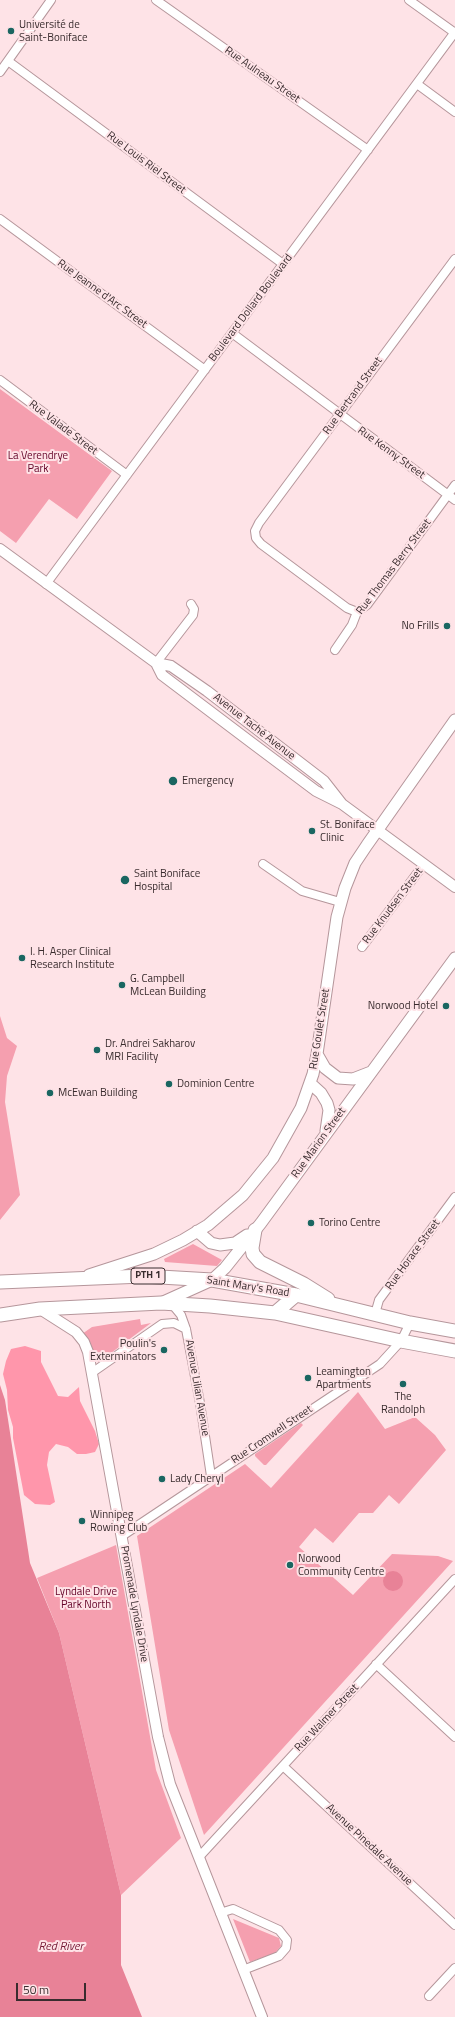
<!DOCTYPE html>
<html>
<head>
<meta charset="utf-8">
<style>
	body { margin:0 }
	#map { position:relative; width:455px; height:2017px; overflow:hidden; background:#fee3e7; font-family:"Titillium Web",sans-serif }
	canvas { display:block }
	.scale { position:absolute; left:16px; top:1983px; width:70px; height:18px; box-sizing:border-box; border:2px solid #392c2e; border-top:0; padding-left:5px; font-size:12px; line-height:14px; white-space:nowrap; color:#392c2e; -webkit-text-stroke:3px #fee3e7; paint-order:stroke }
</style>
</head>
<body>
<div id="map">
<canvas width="455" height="2017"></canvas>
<div class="scale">50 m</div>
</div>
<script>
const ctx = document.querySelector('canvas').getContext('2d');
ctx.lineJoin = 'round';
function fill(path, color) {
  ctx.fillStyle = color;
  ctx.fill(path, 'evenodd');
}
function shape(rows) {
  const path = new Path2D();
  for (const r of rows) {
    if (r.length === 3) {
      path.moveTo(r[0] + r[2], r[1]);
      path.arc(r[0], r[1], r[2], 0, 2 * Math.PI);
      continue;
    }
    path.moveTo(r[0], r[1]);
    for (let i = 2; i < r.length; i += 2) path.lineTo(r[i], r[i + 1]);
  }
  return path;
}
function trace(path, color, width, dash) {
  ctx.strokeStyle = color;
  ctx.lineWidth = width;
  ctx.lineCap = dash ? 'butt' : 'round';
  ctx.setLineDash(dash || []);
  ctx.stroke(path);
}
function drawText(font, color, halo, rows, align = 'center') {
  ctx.font = font + ' "Titillium Web",sans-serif';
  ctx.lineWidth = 4;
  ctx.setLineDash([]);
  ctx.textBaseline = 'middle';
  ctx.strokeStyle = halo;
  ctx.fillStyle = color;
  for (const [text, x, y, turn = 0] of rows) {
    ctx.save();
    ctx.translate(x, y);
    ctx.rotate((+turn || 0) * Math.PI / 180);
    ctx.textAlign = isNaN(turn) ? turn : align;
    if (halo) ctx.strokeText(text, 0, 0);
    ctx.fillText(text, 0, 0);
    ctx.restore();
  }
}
fill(shape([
	[0,389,112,471,77,519,49,499,16,543,0,531],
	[0,1016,7,1038,17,1046,7,1076,5,1102,20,1195,0,1220],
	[193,1244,222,1260,217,1266,165,1262,164,1259],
	[140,1319,141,1325,151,1323,99,1362,95,1362,82,1334,92,1327],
	[358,1392,385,1429,415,1417,435,1435,446,1450,399,1504,389,1495,373,1513,359,1513,333,1543,315,1528,299,1547,353,1595,392,1554,438,1556,453,1561,204,1835,169,1730,137,1536,245,1464,271,1488],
	[301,1423,303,1425,266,1465,264,1465,255,1456,255,1454],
	[116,1545,156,1770,181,1838,121,1895,59,1633,37,1578],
	[233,1919,279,1938,281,1946,275,1953,250,1962]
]), '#f59faf');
fill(shape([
	[25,1346,41,1351,41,1362,58,1396,68,1397,79,1387,80,1401,95,1431,99,1444,95,1452,86,1454,77,1454,68,1447,56,1444,49,1452,47,1465,55,1502,50,1505,35,1504,24,1495,13,1438,13,1427,8,1410,7,1390,3,1374,6,1361,11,1349]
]), '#ff96ab');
fill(shape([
	[0,1385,5,1400,30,1563,59,1633,121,1895,121,1965,142,2017,0,2017],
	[393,1581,10]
]), '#e88297');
const minor = shape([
	[156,0,368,150],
	[409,0,455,33],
	[8,61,283,264],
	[0,72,51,0],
	[417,84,455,112],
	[0,219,205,370],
	[232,333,455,500],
	[0,380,127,475],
	[46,584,455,32],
	[357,612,347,608,261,544,256,538,255,531,259,523,455,259],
	[335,650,352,625,357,612,367,605,455,485],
	[156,663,193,615,194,609,191,604],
	[263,864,302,891,340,902],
	[362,947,424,864],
	[172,1304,181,1315,186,1329,200,1403,211,1476],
	[375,1314,379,1300,455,1197],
	[93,1372,162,1324,174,1323,186,1329],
	[122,1536,380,1364,401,1341,410,1323],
	[376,1664,455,1737],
	[283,1766,455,1925],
	[199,1857,455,1579],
	[220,1913,233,1909,279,1930,287,1940,286,1948,279,1956,243,1970],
	[429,1996,455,1968]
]);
const tertiary = shape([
	[0,549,156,663,171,666,207,691,324,781,342,804],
	[156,663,162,675,252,743,316,791,342,804,455,887],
	[40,1309,76,1332,84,1342,88,1352,158,1737,170,1784,262,2017]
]);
const secondary = shape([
	[317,1054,325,1068,338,1078,353,1079,371,1072],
	[310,1083,321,1093,327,1103,329,1110,326,1131],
	[197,1231,211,1243,220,1245,235,1243,247,1235],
	[89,1275,154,1254,183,1240,208,1225,243,1195,273,1158,301,1108,313,1074,317,1054,337,917,345,888,355,863,367,845,455,720],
	[161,1303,212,1280,225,1268,261,1223,455,958]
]);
const trunk = shape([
	[255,1230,252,1248,253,1254,260,1262,304,1284,328,1299],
	[0,1282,143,1276,212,1280,296,1295,410,1323,455,1331],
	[275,1313,296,1295],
	[0,1315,40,1309,161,1303,210,1306,275,1313,401,1341,455,1351]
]);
trace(minor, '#b5969b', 10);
trace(tertiary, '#b5969b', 12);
trace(secondary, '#b5969b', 13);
trace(trunk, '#b5969b', 15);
trace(minor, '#fff', 8);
trace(tertiary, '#fff', 10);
trace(secondary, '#fff', 11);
trace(trunk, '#fff', 13);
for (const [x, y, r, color] of [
	[11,31,4,"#1a6661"],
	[447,626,4,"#1a6661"],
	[173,781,5,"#1a6661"],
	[312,831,4,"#1a6661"],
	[125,880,5,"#1a6661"],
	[22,958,4,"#1a6661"],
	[122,985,4,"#1a6661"],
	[446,1006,4,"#1a6661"],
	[97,1050,4,"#1a6661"],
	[169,1084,4,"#1a6661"],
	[50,1093,4,"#1a6661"],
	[311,1223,4,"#1a6661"],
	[164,1350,4,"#1a6661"],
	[308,1378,4,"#1a6661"],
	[403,1384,4,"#1a6661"],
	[162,1479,4,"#1a6661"],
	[82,1521,4,"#1a6661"],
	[290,1565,4,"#1a6661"]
]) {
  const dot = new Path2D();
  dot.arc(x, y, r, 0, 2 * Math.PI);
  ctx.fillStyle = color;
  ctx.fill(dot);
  trace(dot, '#fee3e7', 1.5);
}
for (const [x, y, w] of [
	[148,1276,34]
]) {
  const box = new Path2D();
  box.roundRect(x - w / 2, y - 8, w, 16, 3);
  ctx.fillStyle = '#fee3e7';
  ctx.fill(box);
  trace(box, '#392c2e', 1);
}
drawText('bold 10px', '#392c2e', null, [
	["PTH 1",148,1276]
]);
drawText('11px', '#392c2e', '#fee3e7', [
	["Université de",19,25],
	["Saint-Boniface",19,38],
	["No Frills",439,626,"right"],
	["Emergency",182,781],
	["St. Boniface",320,825],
	["Clinic",320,838],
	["Saint Boniface",134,874],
	["Hospital",134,887],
	["I. H. Asper Clinical",30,952],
	["Research Institute",30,965],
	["G. Campbell",130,979],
	["McLean Building",130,992],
	["Norwood Hotel",438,1006,"right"],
	["Dr. Andrei Sakharov",105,1044],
	["MRI Facility",105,1057],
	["Dominion Centre",177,1084],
	["McEwan Building",58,1093],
	["Torino Centre",319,1223],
	["Poulin's",156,1344,"right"],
	["Exterminators",156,1357,"right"],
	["Leamington",316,1372],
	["Apartments",316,1385],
	["The",403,1397,"center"],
	["Randolph",403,1410,"center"],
	["Lady Cheryl",170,1479],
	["Winnipeg",90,1515],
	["Rowing Club",90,1528],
	["Norwood",298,1559],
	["Community Centre",298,1572]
], 'left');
drawText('11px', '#392c2e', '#fee3e7', [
	["Rue Aulneau Street",262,75,35],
	["Rue Louis Riel Street",146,163,37],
	["Rue Jeanne d'Arc Street",102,294,36],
	["Boulevard Dollard Boulevard",251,308,-53],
	["Rue Bertrand Street",353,396,-54],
	["Rue Valade Street",63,428,37],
	["Rue Kenny Street",391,453,36],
	["Rue Thomas Berry Street",394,567,-53],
	["Avenue Taché Avenue",254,727,38],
	["Rue Knudsen Street",393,906,-53],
	["Rue Goulet Street",320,1029,-81],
	["Rue Marion Street",319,1143,-54],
	["Rue Horace Street",413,1255,-54],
	["Saint Mary's Road",248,1287,9],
	["Avenue Lilian Avenue",197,1388,80],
	["Rue Cromwell Street",272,1435,-34],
	["Promenade Lyndale Drive",134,1604,80],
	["Rue Walmer Street",327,1718,-47],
	["Avenue Pinedale Avenue",369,1845,43]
]);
drawText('11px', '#640428', '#fee3e7', [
	["La Verendrye",38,456],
	["Park",38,469],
	["Lyndale Drive",86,1592],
	["Park North",86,1605]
]);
drawText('italic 12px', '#771b37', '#fee3e7', [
	["Red River",61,1947]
]);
</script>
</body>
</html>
